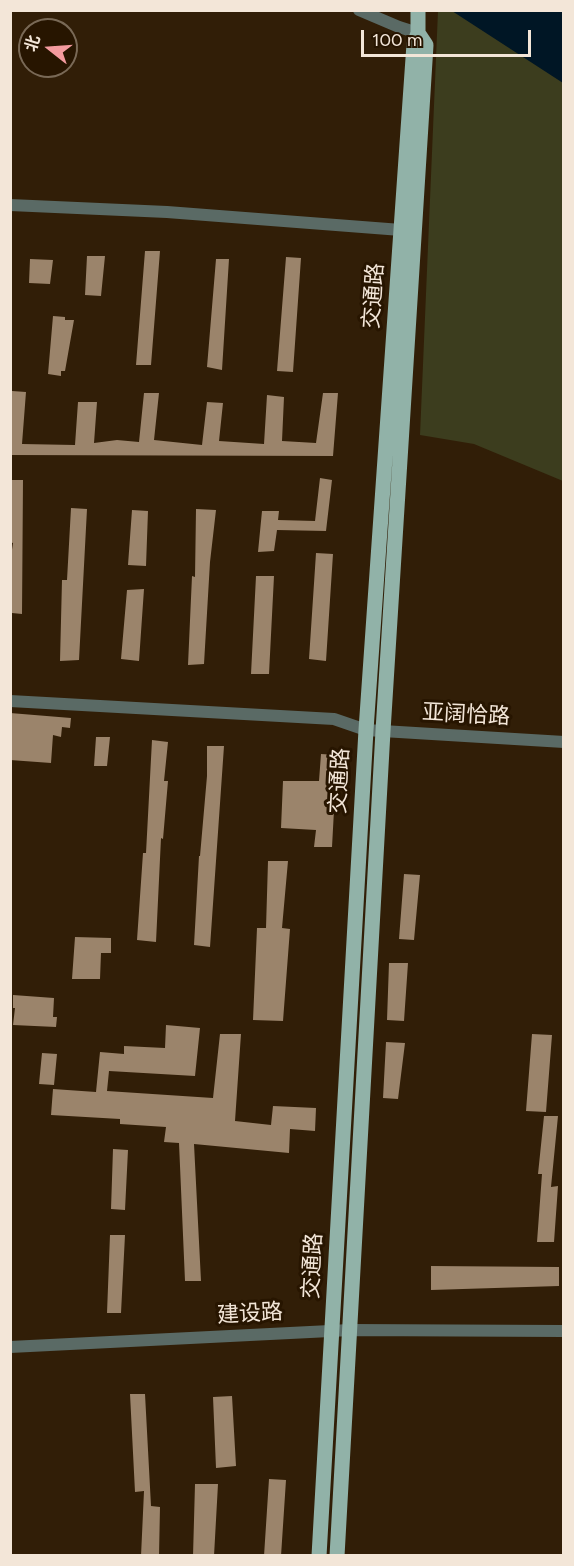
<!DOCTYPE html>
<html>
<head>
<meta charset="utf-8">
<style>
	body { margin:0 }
	#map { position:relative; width:574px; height:1566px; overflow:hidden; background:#311e07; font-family:Figtree,"Noto Sans SC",sans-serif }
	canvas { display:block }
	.frame { position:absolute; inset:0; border:12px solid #f3e6d8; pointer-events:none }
	.north { position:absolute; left:18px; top:18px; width:60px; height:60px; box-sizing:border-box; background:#271500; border:2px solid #796956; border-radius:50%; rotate:287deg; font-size:16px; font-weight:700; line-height:24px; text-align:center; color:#f3e6d8 }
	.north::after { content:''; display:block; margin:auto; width:21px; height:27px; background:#f49b9f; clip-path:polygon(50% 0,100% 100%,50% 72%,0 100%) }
	.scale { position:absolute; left:361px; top:30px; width:170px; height:27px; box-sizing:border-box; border:3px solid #f3e6d8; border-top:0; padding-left:8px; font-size:18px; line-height:21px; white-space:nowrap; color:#f3e6d8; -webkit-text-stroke:4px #271500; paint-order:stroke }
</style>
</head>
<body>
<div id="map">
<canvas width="574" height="1566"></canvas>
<div class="frame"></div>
<div class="north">北</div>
<div class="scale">100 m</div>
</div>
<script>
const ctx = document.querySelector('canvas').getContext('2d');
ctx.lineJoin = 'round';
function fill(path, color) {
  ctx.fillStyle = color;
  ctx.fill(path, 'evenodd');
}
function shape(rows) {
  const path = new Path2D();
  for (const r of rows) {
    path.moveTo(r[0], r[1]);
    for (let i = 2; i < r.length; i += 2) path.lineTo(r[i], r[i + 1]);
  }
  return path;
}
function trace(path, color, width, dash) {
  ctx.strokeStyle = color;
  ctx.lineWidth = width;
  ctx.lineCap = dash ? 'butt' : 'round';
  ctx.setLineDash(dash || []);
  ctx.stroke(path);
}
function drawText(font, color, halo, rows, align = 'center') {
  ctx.font = font + ' Figtree,"Noto Sans SC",sans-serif';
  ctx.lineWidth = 6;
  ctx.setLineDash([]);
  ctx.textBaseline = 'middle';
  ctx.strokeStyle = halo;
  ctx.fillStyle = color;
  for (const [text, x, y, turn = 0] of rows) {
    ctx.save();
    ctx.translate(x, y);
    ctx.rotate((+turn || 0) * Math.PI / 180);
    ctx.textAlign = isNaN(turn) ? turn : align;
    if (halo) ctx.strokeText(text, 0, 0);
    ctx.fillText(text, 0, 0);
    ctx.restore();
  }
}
fill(shape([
	[438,11,563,11,563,481,474,444,420,435]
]), '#3c3d1e');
fill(shape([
	[452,11,563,11,563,83]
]), '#001625');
fill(shape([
	[145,251,160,251,151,365,136,365],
	[87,256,105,256,101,296,85,295],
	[286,257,301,258,293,372,277,371],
	[30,259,53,260,50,284,29,283],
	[216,259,229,259,222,370,207,367],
	[53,316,65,317,65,320,74,320,65,371,61,371,61,376,48,374],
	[12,391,26,392,22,444,75,445,78,402,97,402,94,443,117,440,139,442,144,393,159,393,154,440,202,445,207,402,223,403,219,441,264,444,267,395,284,397,282,441,316,443,323,393,338,393,333,456,10,455],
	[320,478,332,480,326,531,277,530,274,551,258,552,262,511,279,511,278,520,315,521],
	[10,480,23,480,22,614,12,613,10,607,10,563,13,543,10,542],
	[71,508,87,509,79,660,60,661,62,580,67,580],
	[196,509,216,510,210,562,204,664,188,665,192,576,195,577],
	[132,510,148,511,146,566,128,565],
	[316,553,333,554,326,661,309,659],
	[256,576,274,576,269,674,251,674],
	[144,589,139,661,121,659,127,590],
	[10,713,71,718,70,728,62,727,61,737,53,735,51,763,10,760],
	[96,737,110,737,107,766,94,766],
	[152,740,168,742,164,781,168,781,163,839,161,838,156,942,137,940,143,853,146,853],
	[207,746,224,746,210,947,194,945,199,856,200,856,207,776],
	[321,754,337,755,332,847,314,847,316,830,281,828,283,781,319,781],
	[268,861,288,861,282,928,290,929,283,1021,253,1020,257,928,266,928],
	[404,874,420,875,414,940,399,939],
	[75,937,111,938,111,953,101,953,100,979,72,979],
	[389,963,408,963,404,1021,387,1020],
	[13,995,54,998,53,1017,57,1017,56,1027,13,1025,15,1008,13,1008],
	[166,1025,200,1028,195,1076,109,1071,107,1091,213,1098,220,1034,241,1034,235,1121,271,1125,273,1106,316,1108,315,1131,290,1129,289,1153,194,1144,201,1281,185,1281,179,1143,164,1142,166,1127,120,1124,120,1119,51,1115,53,1089,96,1092,100,1052,124,1054,124,1046,165,1048],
	[532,1034,552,1035,546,1112,526,1111],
	[386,1042,405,1043,398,1099,383,1098],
	[42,1053,57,1054,54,1085,39,1084],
	[544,1116,558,1116,551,1187,558,1186,554,1242,537,1242,542,1174,538,1174],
	[113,1149,128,1150,125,1210,111,1209],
	[110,1235,125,1235,121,1313,107,1313],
	[431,1266,559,1267,559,1286,431,1290],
	[130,1394,145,1394,151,1506,160,1507,159,1556,141,1556,144,1491,135,1492],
	[232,1396,236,1466,216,1468,213,1397],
	[269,1479,286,1480,281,1556,264,1556],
	[195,1484,218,1484,214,1556,193,1556]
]), '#9b846b');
trace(shape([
	[359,10,399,27,418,33],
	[10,205,167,212,401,230],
	[10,701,334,719,366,730,564,742],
	[10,1347,350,1330,564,1331]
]), '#5a6a65', 12);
trace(shape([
	[319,1556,366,730,414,44,418,33,418,10],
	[337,1556,383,731,426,45,418,33]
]), '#91b2a8', 15);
drawText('22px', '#f3e6d8', '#271500', [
	["交通路",374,296,-86],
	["亚阔恰路",466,715,3],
	["交通路",340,781,-87],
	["交通路",313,1266,-87],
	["建设路",250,1314,-3]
]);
</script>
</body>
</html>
